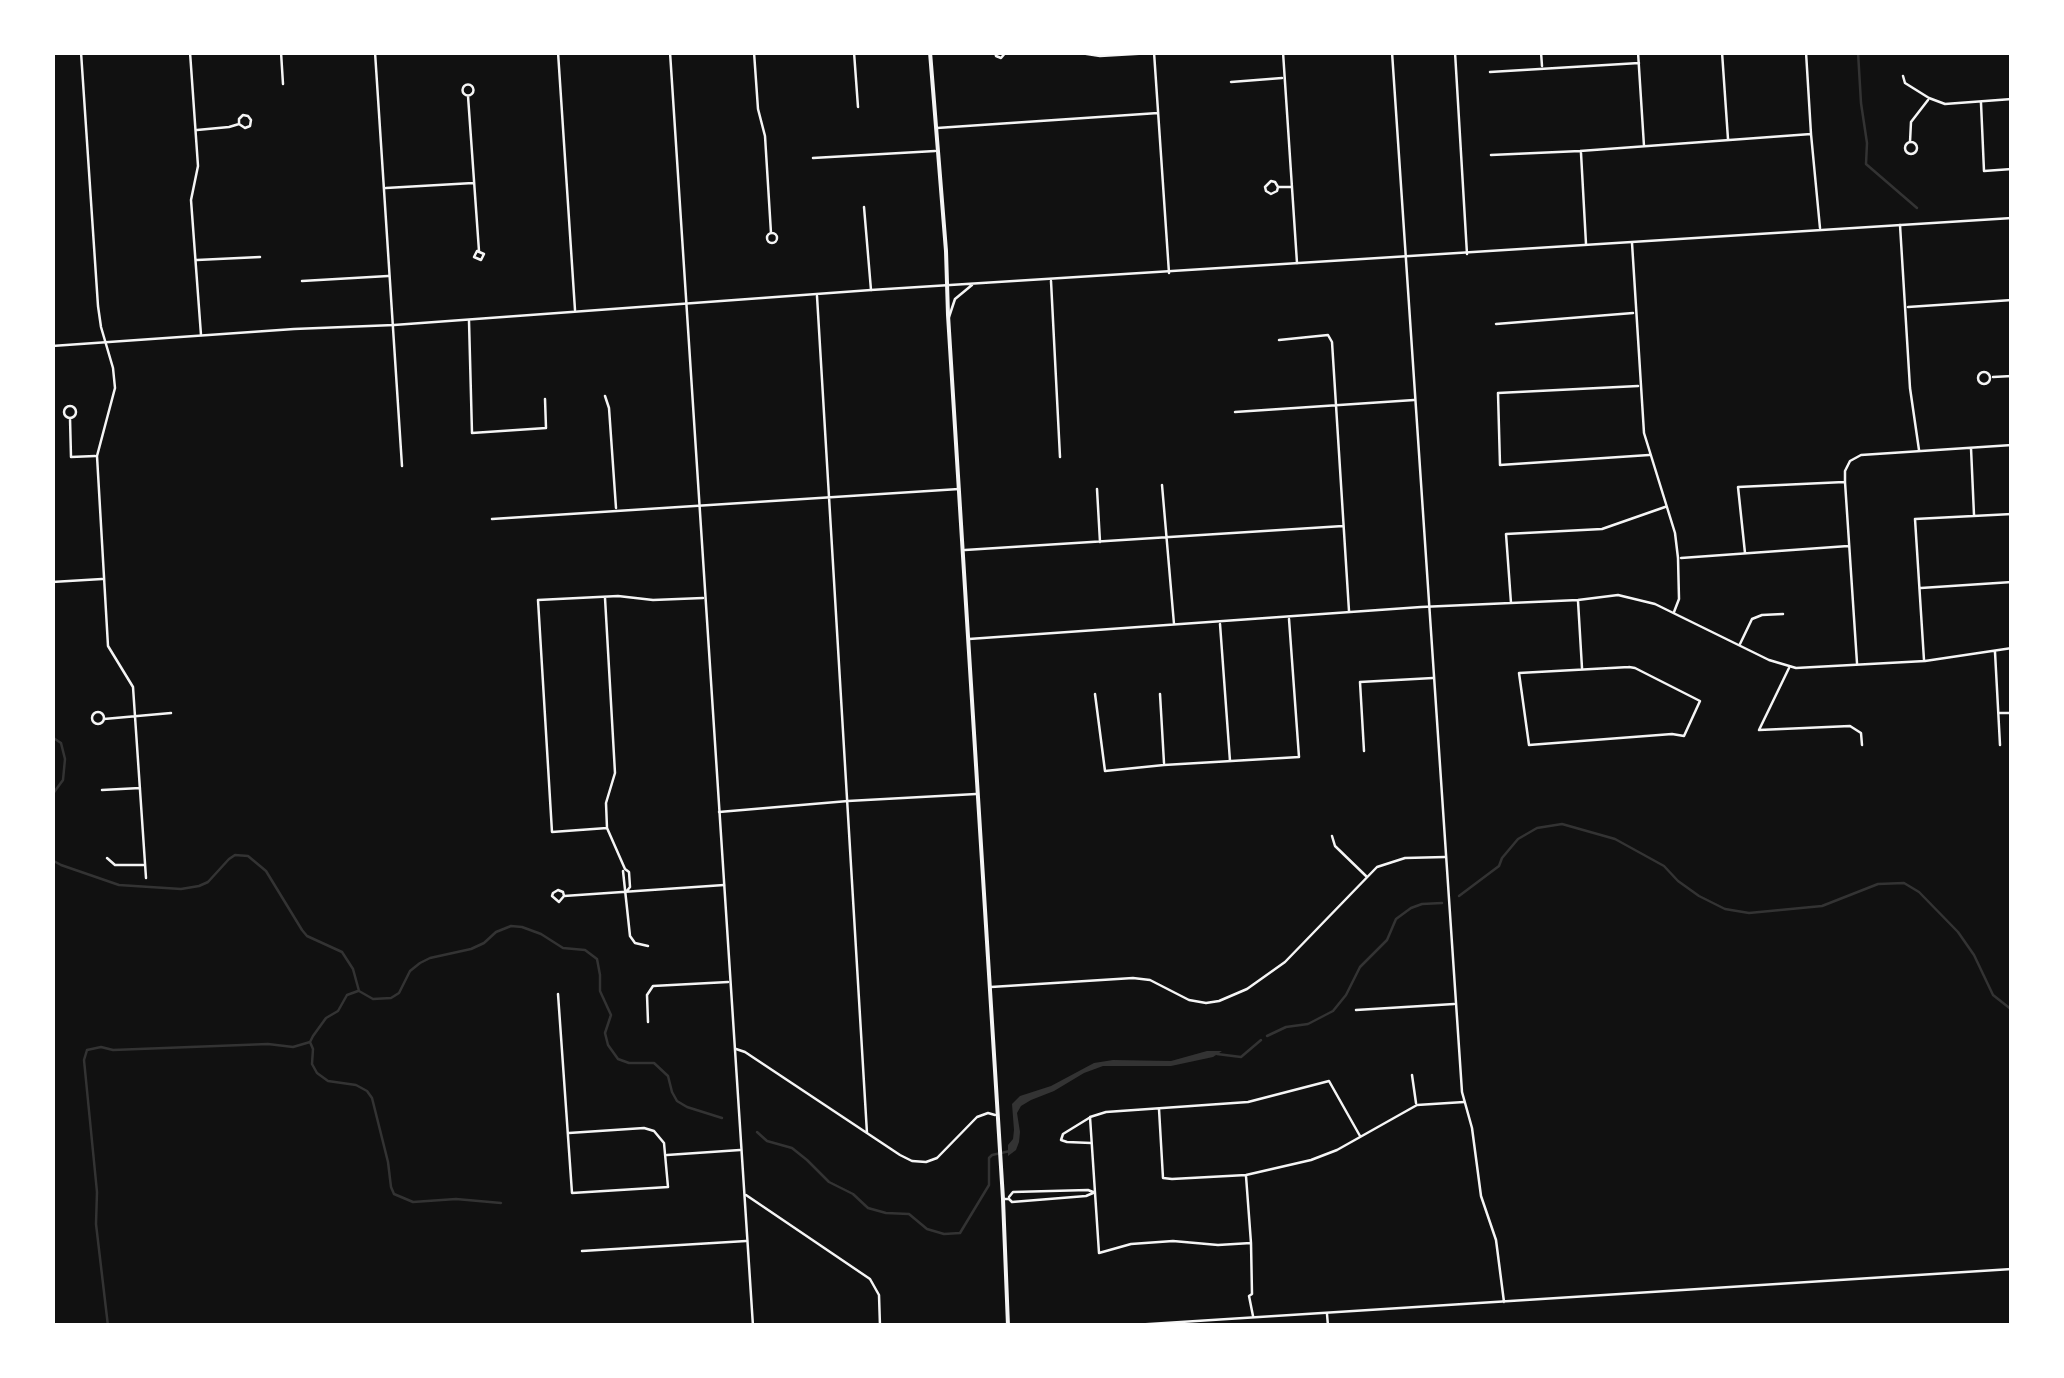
<!DOCTYPE html>
<html>
<head>
<meta charset="utf-8">
<style>
	body { margin:0 }
	#map { position:relative; width:2064px; height:1378px; overflow:hidden; background:#111; font-family:"Zilla Slab",serif }
	canvas { display:block }
	.frame { position:absolute; inset:0; border:55px solid #fff; pointer-events:none }
</style>
</head>
<body>
<div id="map">
<canvas width="2064" height="1378"></canvas>
<div class="frame"></div>
</div>
<script>
const ctx = document.querySelector('canvas').getContext('2d');
ctx.lineJoin = 'round';
function fill(path, color) {
  ctx.fillStyle = color;
  ctx.fill(path, 'evenodd');
}
function shape(rows) {
  const path = new Path2D();
  for (const r of rows) {
    if (r.length === 3) {
      path.moveTo(r[0] + r[2], r[1]);
      path.arc(r[0], r[1], r[2], 0, 2 * Math.PI);
      continue;
    }
    path.moveTo(r[0], r[1]);
    for (let i = 2; i < r.length; i += 2) path.lineTo(r[i], r[i + 1]);
  }
  return path;
}
function trace(path, color, width, dash) {
  ctx.strokeStyle = color;
  ctx.lineWidth = width;
  ctx.lineCap = dash ? 'butt' : 'round';
  ctx.setLineDash(dash || []);
  ctx.stroke(path);
}
fill(shape([
	[1207,1051,1222,1051,1213,1057,1171,1066,1103,1066,1084,1073,1054,1091,1031,1100,1021,1106,1017,1113,1020,1132,1019,1142,1016,1150,1008,1156,1008,1145,1013,1139,1014,1130,1012,1104,1020,1096,1051,1086,1094,1063,1113,1060,1171,1061]
]), '#333');
trace(shape([
	[1858,52,1861,103,1867,143,1866,164,1917,208],
	[52,737,61,743,65,759,63,780,52,795],
	[52,860,61,865,119,885,181,889,199,886,208,882,229,859,235,855,248,856,266,871,302,930,307,936,342,952,353,969,359,991,373,999,391,998,399,993,410,971,420,963,430,958,471,949,484,943,496,932,511,926,522,927,541,934,563,948,585,950,597,959,600,975,600,991,611,1015,605,1033,608,1045,618,1059,629,1063,654,1063,668,1076,672,1092,677,1101,687,1107,722,1118],
	[1459,896,1499,866,1502,858,1518,839,1537,828,1562,824,1615,839,1664,866,1678,881,1699,896,1725,909,1749,913,1822,906,1878,884,1904,883,1919,892,1958,932,1974,955,1993,995,2012,1010],
	[358,991,347,995,338,1011,326,1018,313,1036,310,1042,313,1049,312,1064,317,1073,328,1081,356,1085,367,1091,372,1098,388,1162,391,1187,394,1194,413,1202,456,1199,501,1203],
	[1267,1036,1286,1027,1308,1024,1333,1011,1346,995,1360,967,1387,940,1396,919,1411,908,1422,904,1442,903],
	[1217,1054,1241,1057,1261,1040],
	[757,1132,767,1141,792,1148,807,1160,829,1182,853,1194,868,1208,886,1213,909,1214,927,1229,944,1234,960,1233,989,1185,989,1158,992,1155,1010,1151],
	[108,1326,96,1224,97,1192,84,1060,87,1050,101,1047,113,1050,268,1044,293,1047,310,1042]
]), '#333', 2.5);
trace(shape([
	[81,52,98,306,101,327,113,368,115,388,97,456,108,646,133,687,146,878],
	[190,52,198,166,191,200,201,335],
	[281,52,283,84],
	[375,52,402,466],
	[558,52,575,310],
	[754,52,758,109,765,136,771,233],
	[854,52,858,107],
	[995,52,996,56,1001,58,1006,52],
	[1074,52,1100,56,1152,53],
	[1154,52,1169,273],
	[1283,52,1297,263],
	[1455,52,1467,254],
	[1541,52,1542,66],
	[1638,52,1644,146],
	[1722,52,1728,139],
	[1806,52,1811,134,1820,228],
	[1490,72,1639,63],
	[1903,76,1905,83,1929,98,1945,104,2012,99],
	[1231,82,1282,78],
	[468,90,5.5],
	[468,96,479,251],
	[1981,103,1984,171,2012,169],
	[937,128,1158,113],
	[197,130,229,127,239,124,245,128,250,126,251,120,248,116,243,115,239,119,239,124],
	[1910,142,1911,122,1928,100],
	[1911,148,6],
	[1581,153,1586,244],
	[1491,155,1580,151,1811,134],
	[813,158,935,151],
	[1278,187,1277,191,1271,194,1266,191,1265,187,1271,181,1275,182,1278,187,1291,187],
	[386,188,473,183],
	[864,207,871,290],
	[1900,225,1910,388,1919,450],
	[772,238,5],
	[1632,243,1644,433,1675,533,1678,558,1679,599,1674,612],
	[477,251,484,254,481,260,474,257,477,251],
	[197,260,260,257],
	[302,281,388,276],
	[1051,281,1060,457],
	[817,296,867,1133],
	[1908,307,2012,300],
	[469,321,472,433,546,428,545,399],
	[1496,324,1633,313],
	[1279,340,1328,335,1332,342,1349,611],
	[1984,378,6],
	[1993,377,2012,376],
	[1638,386,1498,393,1500,465,1649,455],
	[605,396,609,408,616,508],
	[70,412,6],
	[1235,412,1414,400],
	[70,418,71,457,95,456],
	[1971,448,1974,515],
	[1162,485,1174,624],
	[1097,489,1100,542],
	[492,519,959,489],
	[965,550,1343,526],
	[1745,553,1738,487,1844,482],
	[1681,558,1848,546],
	[52,582,102,579],
	[1921,588,2012,582],
	[605,598,615,773,606,803,607,828,625,869,629,872,630,887,626,892],
	[1578,601,1582,668],
	[1511,603,1506,534,1602,529,1665,507],
	[1220,624,1230,761],
	[969,639,1421,607,1578,600,1618,595,1655,604,1769,660,1796,668,1925,661,2012,648],
	[1740,644,1752,619,1762,615,1783,614],
	[1995,652,2000,745],
	[1924,660,1915,519,2012,514],
	[1857,663,1845,482,1845,471,1850,461,1861,455,2012,445],
	[1629,667,1635,668,1700,701,1684,736,1672,734,1529,745,1519,673,1629,667],
	[1789,668,1759,730,1850,726,1861,733,1862,745],
	[1095,694,1105,771,1164,765,1299,757,1289,619],
	[1160,694,1164,763],
	[98,718,6],
	[1999,713,2012,713],
	[104,719,171,713],
	[1364,751,1360,682,1433,678],
	[102,790,140,788],
	[719,812,848,801,976,794],
	[607,828,552,832,538,600,618,596,653,600,703,598],
	[1332,836,1335,846,1366,876],
	[107,858,115,865,143,865],
	[623,871,630,936,635,943,648,946],
	[564,896,563,892,558,890,553,893,552,896,559,902,564,896,724,885],
	[991,987,1133,978,1150,980,1189,1000,1206,1003,1219,1001,1247,989,1285,962,1377,867,1405,858,1445,857],
	[558,994,572,1193,668,1187,664,1143,654,1131,644,1128,569,1133],
	[1356,1010,1454,1004],
	[648,1022,647,995,653,986,728,982],
	[736,1049,745,1052,900,1155,912,1161,926,1162,937,1158,977,1117,988,1113,995,1115],
	[1412,1075,1416,1103],
	[1159,1109,1163,1178,1172,1179,1246,1175,1311,1160,1337,1150,1417,1105,1464,1102],
	[1089,1118,1063,1134,1061,1140,1067,1142,1091,1143],
	[667,1155,740,1150],
	[1246,1176,1251,1243,1252,1294,1249,1296,1253,1316],
	[746,1195,870,1279,879,1295,880,1326],
	[1009,1197,1013,1192,1088,1190,1093,1192],
	[1004,1199,1009,1199,1012,1202,1086,1196,1093,1193],
	[1251,1243,1218,1245,1173,1241,1131,1244,1099,1253,1090,1117,1106,1112,1248,1102,1329,1081,1360,1136],
	[582,1251,746,1241],
	[1327,1314,1328,1326]
]), '#f5f5f5', 2.5);
trace(shape([
	[670,52,753,1326],
	[1392,52,1462,1092,1472,1128,1481,1196,1496,1240,1504,1302],
	[1118,1326,2012,1269]
]), '#f5f5f5', 2.5);
trace(shape([
	[949,317,955,299,972,285],
	[52,346,294,329,394,325,871,290,2012,218]
]), '#f5f5f5', 2.5);
trace(shape([
	[930,52,946,251,948,315,1003,1199,1008,1326]
]), '#f5f5f5', 4);
</script>
</body>
</html>
